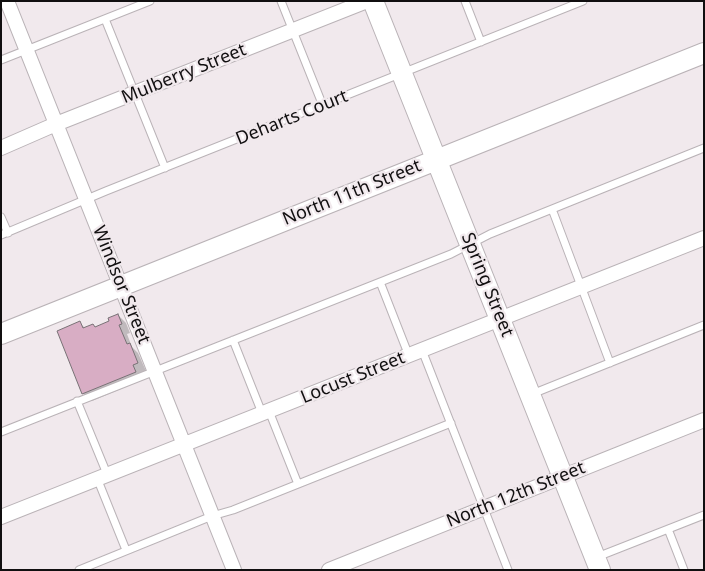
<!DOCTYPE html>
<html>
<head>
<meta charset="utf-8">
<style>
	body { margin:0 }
	#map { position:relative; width:705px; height:571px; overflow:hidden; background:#f1e9ed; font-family:"Noto Sans",sans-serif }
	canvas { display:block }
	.frame { position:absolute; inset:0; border:2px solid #110f10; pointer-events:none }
</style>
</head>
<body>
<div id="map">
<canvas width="705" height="571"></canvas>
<div class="frame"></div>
</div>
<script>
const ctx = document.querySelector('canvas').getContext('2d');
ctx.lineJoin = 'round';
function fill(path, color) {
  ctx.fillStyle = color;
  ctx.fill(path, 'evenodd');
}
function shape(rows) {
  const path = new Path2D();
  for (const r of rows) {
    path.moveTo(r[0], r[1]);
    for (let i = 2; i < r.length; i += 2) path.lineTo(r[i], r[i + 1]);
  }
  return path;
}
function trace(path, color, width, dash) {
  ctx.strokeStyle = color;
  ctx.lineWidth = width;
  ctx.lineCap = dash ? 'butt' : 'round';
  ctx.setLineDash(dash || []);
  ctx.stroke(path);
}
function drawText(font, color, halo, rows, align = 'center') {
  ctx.font = font + ' "Noto Sans",sans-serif';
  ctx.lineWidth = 4.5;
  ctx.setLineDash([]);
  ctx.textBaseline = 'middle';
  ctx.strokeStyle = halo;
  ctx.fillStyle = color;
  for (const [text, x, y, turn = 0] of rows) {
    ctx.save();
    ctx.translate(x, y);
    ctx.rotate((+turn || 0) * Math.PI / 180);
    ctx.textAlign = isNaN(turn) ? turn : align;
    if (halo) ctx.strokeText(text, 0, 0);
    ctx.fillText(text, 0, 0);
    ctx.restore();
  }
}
fill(shape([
	[118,315,126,323,130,333,127,334,132,347,138,353,146,371,140,374,143,380,92,401,83,393,80,323,85,328,96,328,111,322]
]), '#0003');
const building = shape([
	[118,314,122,324,119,325,127,344,130,343,138,363,133,365,136,372,82,394,57,331,80,321,83,328,93,324,95,327,109,321,108,318,118,314]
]);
fill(building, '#d8adc4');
trace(building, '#787175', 1);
const lane = shape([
	[281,1,323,106],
	[465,1,481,42],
	[105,19,165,168],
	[1,60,150,1],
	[552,209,610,363],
	[1,217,8,233],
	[1,235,106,191,583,1],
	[380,282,409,356],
	[233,340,262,413],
	[422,350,508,570],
	[532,394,704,325],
	[77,401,107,474],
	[269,411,298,484],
	[1,432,451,254,490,234,704,148],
	[97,478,126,550],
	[668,529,684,570],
	[597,557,704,515],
	[79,570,212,516,233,510,451,423]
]);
const street = shape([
	[7,1,234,570],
	[1,148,56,124,367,1],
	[1,517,704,238],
	[329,570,704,420]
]);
const secondary = shape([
	[373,1,600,570],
	[1,334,704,53]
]);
trace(lane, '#bab3b7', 9);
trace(street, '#bab3b7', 16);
trace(secondary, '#bab3b7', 22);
trace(lane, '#fff', 7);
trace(street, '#fff', 14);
trace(secondary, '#fff', 20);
drawText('18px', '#110f10', '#f1e9ed', [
	["Mulberry Street",184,74,-22],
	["Deharts Court",292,118,-22],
	["North 11th Street",352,193,-22],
	["Windsor Street",121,285,68],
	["Spring Street",487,285,68],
	["Locust Street",353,378,-22],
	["North 12th Street",516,495,-22]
]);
</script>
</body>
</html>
